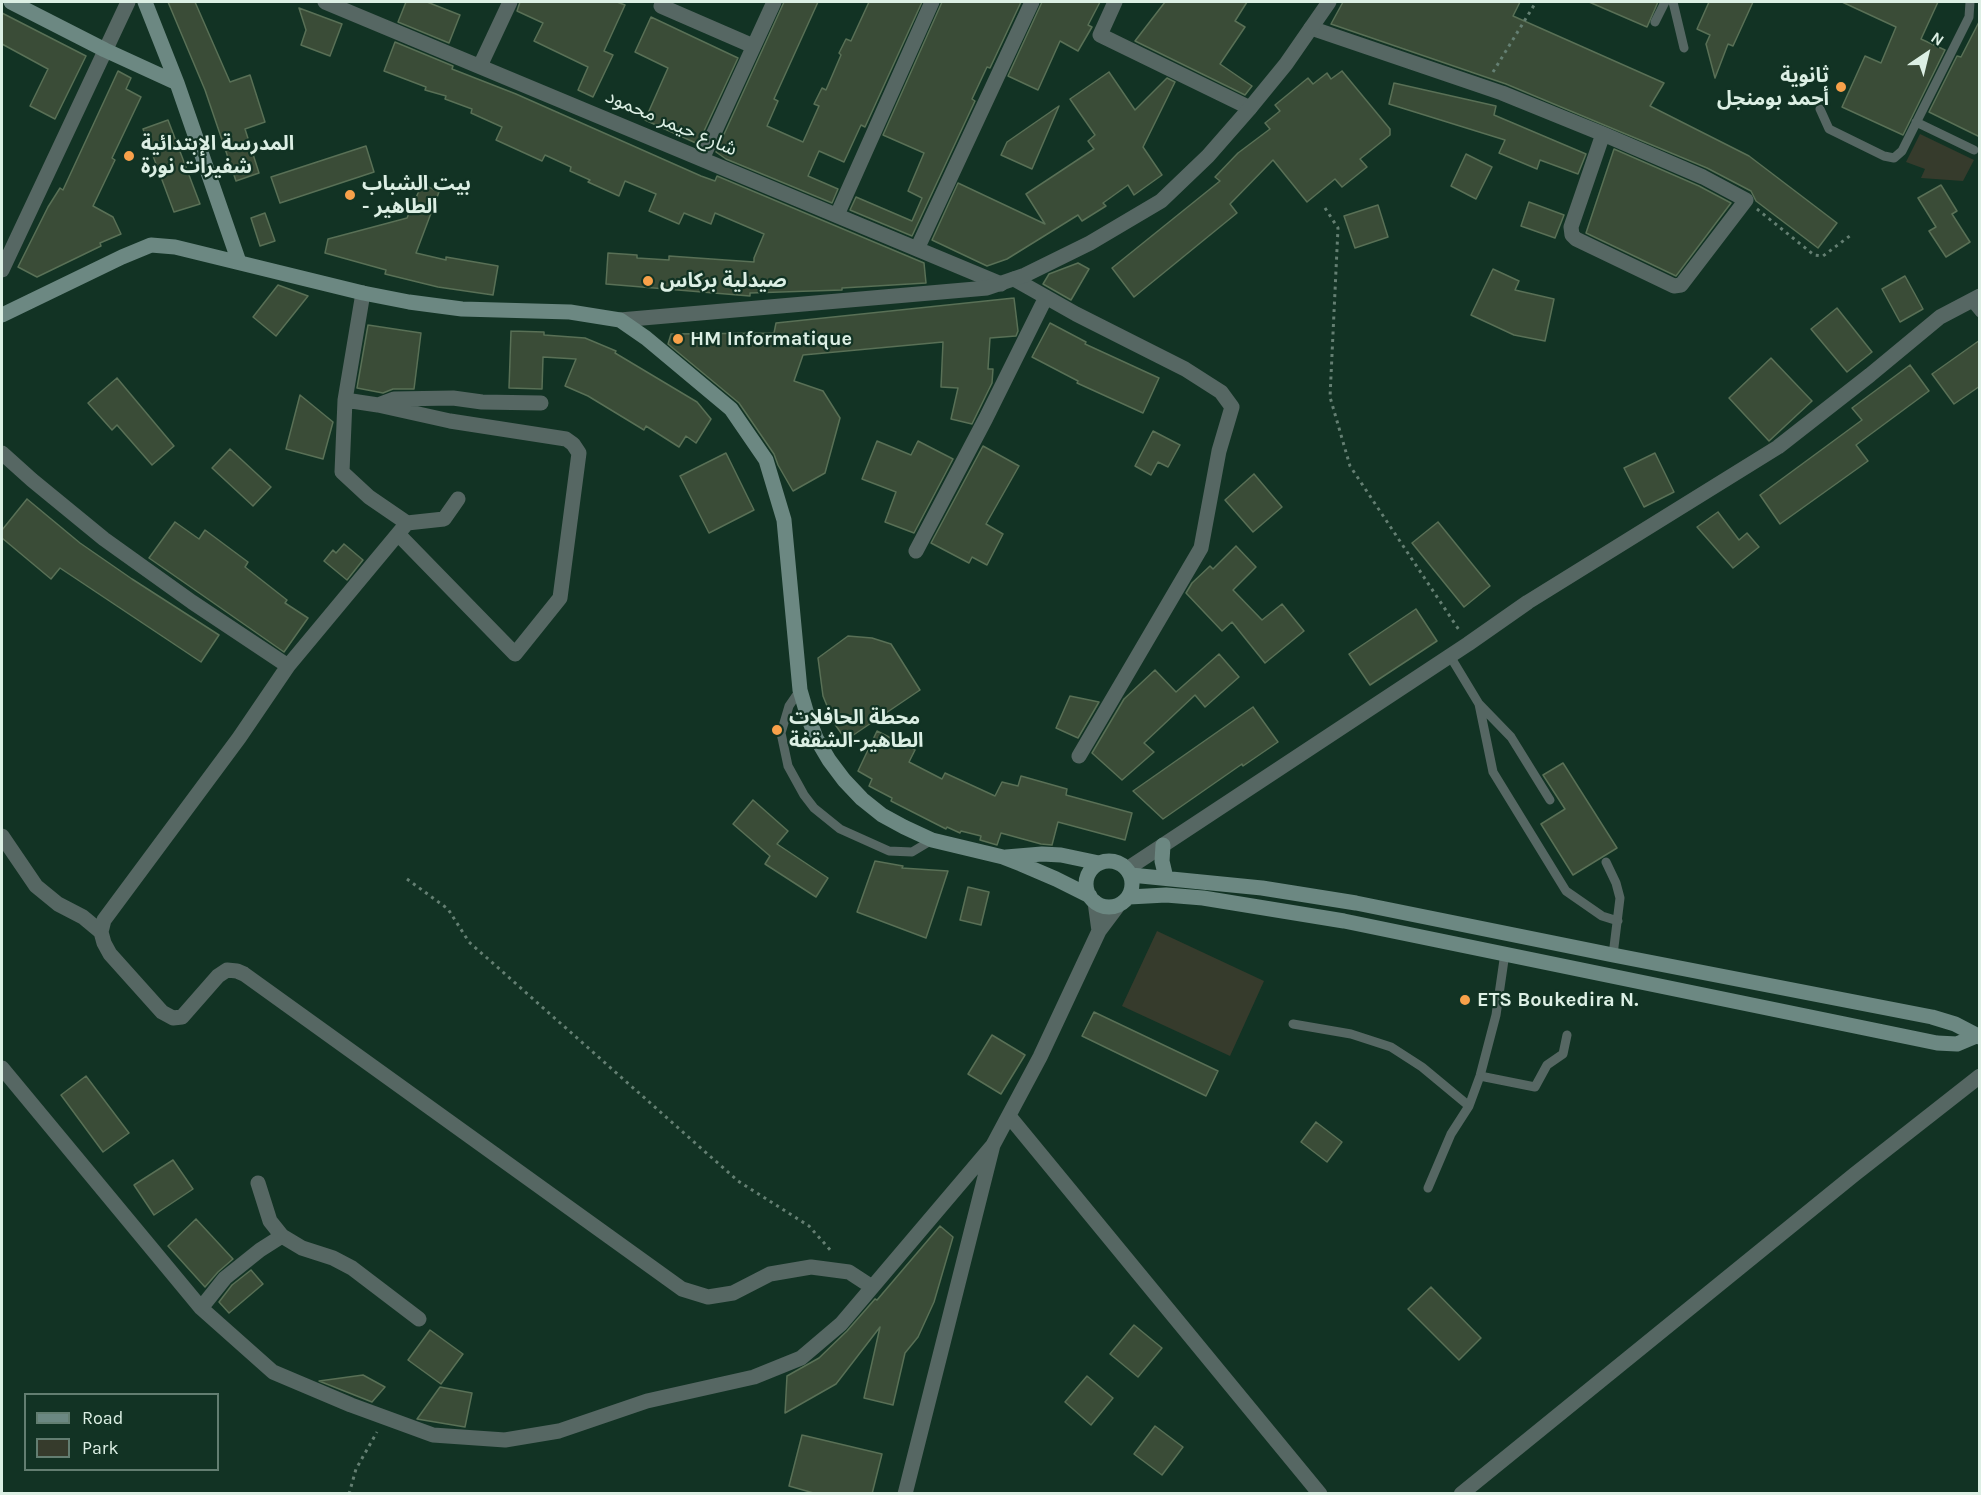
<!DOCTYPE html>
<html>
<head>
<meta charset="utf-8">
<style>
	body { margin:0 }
	#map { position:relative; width:1981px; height:1495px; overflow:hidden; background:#123324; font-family:Karla,sans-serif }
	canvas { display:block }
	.frame { position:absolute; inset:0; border:3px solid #dcefe4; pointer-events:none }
	.legend { position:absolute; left:24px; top:1393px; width:195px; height:78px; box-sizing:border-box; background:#123324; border:2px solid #637e71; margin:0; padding:8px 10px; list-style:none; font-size:18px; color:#dcefe4 }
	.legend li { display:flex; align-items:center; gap:12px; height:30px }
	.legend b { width:30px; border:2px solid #637e71 }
	.north { position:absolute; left:1897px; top:24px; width:60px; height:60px; -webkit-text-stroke:4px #123324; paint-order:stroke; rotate:35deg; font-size:16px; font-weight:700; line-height:24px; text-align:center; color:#dcefe4 }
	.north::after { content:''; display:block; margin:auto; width:21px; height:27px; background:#dcefe4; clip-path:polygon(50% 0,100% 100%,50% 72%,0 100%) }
</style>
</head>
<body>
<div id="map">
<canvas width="1981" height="1495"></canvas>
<div class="frame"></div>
<ul class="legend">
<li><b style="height:8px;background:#6c8882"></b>Road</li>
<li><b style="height:16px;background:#363b2c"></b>Park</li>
</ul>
<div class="north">N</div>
</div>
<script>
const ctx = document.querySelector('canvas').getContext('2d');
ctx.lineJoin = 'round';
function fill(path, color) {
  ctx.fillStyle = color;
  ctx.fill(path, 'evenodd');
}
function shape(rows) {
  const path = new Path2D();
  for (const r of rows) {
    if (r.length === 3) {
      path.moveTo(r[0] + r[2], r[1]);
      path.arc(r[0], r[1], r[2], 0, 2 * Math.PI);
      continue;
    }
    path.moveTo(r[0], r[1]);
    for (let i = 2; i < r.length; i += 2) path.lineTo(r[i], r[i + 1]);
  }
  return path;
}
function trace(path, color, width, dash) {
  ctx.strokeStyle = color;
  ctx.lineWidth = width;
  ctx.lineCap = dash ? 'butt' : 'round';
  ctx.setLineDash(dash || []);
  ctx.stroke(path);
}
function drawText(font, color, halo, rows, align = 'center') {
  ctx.font = font + ' Karla,"Noto Sans Arabic",sans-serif';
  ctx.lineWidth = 4.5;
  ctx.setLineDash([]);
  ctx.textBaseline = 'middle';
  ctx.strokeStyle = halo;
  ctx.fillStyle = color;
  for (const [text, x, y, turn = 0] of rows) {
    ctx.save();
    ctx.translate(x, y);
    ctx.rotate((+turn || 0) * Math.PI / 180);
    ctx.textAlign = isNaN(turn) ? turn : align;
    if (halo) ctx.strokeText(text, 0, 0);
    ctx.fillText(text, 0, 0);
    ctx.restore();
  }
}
fill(shape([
	[1920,134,1974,160,1963,181,1921,178,1925,169,1906,162],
	[1157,931,1264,981,1230,1056,1122,1006]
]), '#363b2c');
const building = shape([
	[168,2,195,2,230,82,250,75,265,122,245,129,259,173,236,181,205,90,168,2],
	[406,2,427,2,460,15,449,43,398,22,406,2],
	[520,2,617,2,625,5,604,51,613,55,593,97,578,90,588,67,534,41,543,23,517,11,520,2],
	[784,2,818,2,774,99,778,101,767,126,803,142,819,106,814,104,822,88,826,90,841,55,839,53,846,39,851,41,869,2,922,2,865,127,861,125,844,162,819,151,808,176,838,189,832,203,726,159,716,152,784,2],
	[942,2,1021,2,990,68,987,67,972,99,975,101,912,236,850,210,856,197,912,221,922,198,908,191,924,153,883,135,942,2],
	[1042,2,1100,2,1088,25,1092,27,1078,51,1060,41,1038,90,1008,76,1042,2],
	[1165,2,1247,2,1235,21,1245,27,1220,64,1252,86,1245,95,1135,41,1165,2],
	[1343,2,1520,2,1513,16,1664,83,1650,106,1749,156,1837,223,1818,248,1756,201,1751,191,1707,168,1506,84,1331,24,1343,2],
	[1589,2,1658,2,1647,27,1589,2],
	[1709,2,1753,2,1733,46,1728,44,1715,78,1706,44,1710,35,1697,29,1709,2],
	[1842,2,1938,2,1921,39,1945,50,1903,135,1842,107,1865,56,1881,63,1896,27,1842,2],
	[299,8,342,24,330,56,301,45,306,30,299,8],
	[2,13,86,56,55,119,30,106,48,69,2,44,2,13],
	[651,17,738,58,698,144,645,120,668,68,635,52,651,17],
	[1980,20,1980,137,1929,112,1957,56,1961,57,1980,20],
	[395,42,453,66,452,69,516,94,701,176,715,181,717,176,924,263,926,283,842,288,842,290,750,293,750,296,606,284,608,253,637,255,637,258,669,260,669,256,754,262,754,258,764,234,715,213,711,224,684,213,679,224,649,211,656,194,625,181,619,196,588,182,590,180,570,171,571,167,545,155,542,161,496,140,502,127,471,113,472,109,445,99,446,96,425,90,426,87,384,71,395,42],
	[118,71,131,78,126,89,141,97,112,158,115,160,93,206,113,217,121,234,100,243,101,246,37,277,18,267,48,207,60,188,63,190,118,71],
	[1342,71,1390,129,1390,135,1360,159,1367,167,1342,187,1335,179,1307,202,1273,160,1230,204,1237,213,1134,297,1112,268,1220,181,1215,177,1238,153,1270,129,1265,123,1280,111,1275,105,1308,78,1313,84,1327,73,1331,79,1342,71],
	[1109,72,1135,110,1167,78,1175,82,1143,147,1162,175,1134,195,1128,185,1103,203,1106,206,1082,221,1078,215,1007,259,987,266,932,240,958,183,1045,224,1026,194,1094,149,1088,141,1095,135,1070,99,1109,72],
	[1394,83,1496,106,1494,115,1586,154,1578,174,1540,160,1537,169,1499,153,1505,140,1389,104,1394,83],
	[1059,106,1032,169,1001,155,1007,142,1059,106],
	[168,120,200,204,174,212,143,129,168,120],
	[366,146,374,172,280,203,271,177,366,146],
	[1614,149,1699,186,1731,203,1676,276,1586,233,1614,149],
	[1466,154,1492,167,1476,199,1451,186,1466,154],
	[422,184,439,192,416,253,446,260,446,257,498,266,493,295,438,287,385,274,386,270,325,253,328,239,407,218,422,184],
	[1941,185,1957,211,1952,214,1970,242,1946,257,1929,231,1936,227,1918,198,1941,185],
	[1529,202,1564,215,1555,238,1521,226,1529,202],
	[1378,205,1388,237,1355,248,1344,216,1378,205],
	[265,213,275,241,260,246,251,218,265,213],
	[1078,263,1089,269,1071,300,1043,284,1049,274,1078,263],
	[1493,269,1519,281,1515,290,1554,299,1545,341,1514,335,1471,315,1493,269],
	[1905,276,1923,309,1900,322,1882,289,1905,276],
	[278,285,308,296,276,336,253,317,278,285],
	[1014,298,1018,331,1016,336,990,338,988,369,993,369,992,383,972,424,951,419,958,388,941,387,943,342,803,355,794,381,823,391,840,418,825,473,793,491,778,465,774,454,739,403,668,344,671,334,774,333,776,323,1014,298],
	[1837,308,1872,352,1847,372,1811,329,1837,308],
	[1050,323,1086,342,1085,344,1159,378,1143,413,1077,383,1078,381,1032,357,1050,323],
	[368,325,421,333,414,389,393,389,383,393,357,388,368,325],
	[511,331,544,332,544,335,585,338,616,351,615,353,697,402,711,419,696,443,686,436,679,447,646,426,644,430,588,396,565,386,576,359,543,357,542,389,509,388,511,331],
	[1980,340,1980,386,1954,404,1932,374,1980,340],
	[1771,358,1812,401,1769,441,1729,398,1771,358],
	[1910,365,1929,391,1856,445,1868,461,1780,524,1760,495,1862,420,1852,408,1910,365],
	[117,378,174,446,152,465,117,425,112,430,88,403,117,378],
	[300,395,333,422,323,459,286,449,300,395],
	[1153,431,1180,445,1168,467,1158,462,1151,475,1135,466,1153,431],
	[877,441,911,455,918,441,953,459,914,533,885,522,896,492,862,479,877,441],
	[983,446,1019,466,986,524,1003,534,987,565,972,557,969,563,931,543,983,446],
	[230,449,271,487,253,506,212,468,230,449],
	[726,453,754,510,709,533,680,476,726,453],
	[1655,453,1674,492,1644,507,1624,468,1655,453],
	[1254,474,1282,507,1253,532,1225,500,1254,474],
	[27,499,80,543,132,579,219,635,201,662,60,568,51,579,2,538,2,530,27,499],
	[1718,512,1739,540,1747,533,1759,547,1733,568,1697,527,1718,512],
	[175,522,199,539,205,530,248,562,245,567,287,600,285,603,308,618,284,652,149,558,175,522],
	[1438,522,1490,586,1464,607,1412,543,1438,522],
	[344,544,363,560,347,580,324,561,333,550,336,553,344,544],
	[1236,546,1256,567,1233,590,1262,620,1282,604,1304,631,1265,663,1232,622,1222,631,1186,593,1192,583,1210,566,1213,569,1236,546],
	[1416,609,1437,641,1370,685,1349,654,1416,609],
	[848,636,872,638,891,644,920,690,846,740,834,723,823,696,818,658,848,636],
	[1219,654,1239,677,1205,707,1195,695,1144,743,1154,752,1122,780,1092,753,1124,699,1155,670,1176,692,1219,654],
	[1070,696,1099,702,1078,738,1056,728,1070,696],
	[1253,707,1278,742,1243,766,1242,764,1163,819,1133,791,1253,707],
	[877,731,915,750,909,762,942,779,945,773,995,796,1002,782,1018,786,1021,776,1067,789,1066,795,1132,813,1125,840,1058,822,1052,845,1041,844,1001,833,997,845,980,840,981,836,961,831,960,833,947,827,946,829,891,801,892,798,869,786,872,779,858,771,877,731],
	[1563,763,1617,848,1573,875,1541,824,1565,809,1543,775,1563,763],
	[753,800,788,831,777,844,828,878,816,897,765,864,770,856,733,824,753,800],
	[875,861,903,866,902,868,948,871,926,938,857,912,875,861],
	[968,887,989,892,981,925,960,920,968,887],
	[1094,1012,1218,1071,1206,1096,1082,1036,1094,1012],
	[992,1035,1025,1055,1001,1094,968,1074,992,1035],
	[86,1076,129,1133,103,1152,61,1095,86,1076],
	[1316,1122,1342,1142,1327,1162,1301,1142,1316,1122],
	[173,1160,193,1189,154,1215,134,1185,173,1160],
	[196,1219,233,1259,218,1272,205,1287,168,1246,196,1219],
	[940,1226,953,1237,934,1302,918,1337,905,1353,893,1405,864,1398,880,1327,836,1384,785,1413,787,1376,819,1358,847,1331,875,1299,877,1300,940,1226],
	[251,1270,263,1284,229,1313,219,1302,232,1285,251,1270],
	[1431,1287,1481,1338,1459,1360,1408,1309,1431,1287],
	[1134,1325,1162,1348,1138,1377,1110,1354,1134,1325],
	[430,1330,463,1354,441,1384,408,1360,430,1330],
	[363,1375,385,1387,372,1402,319,1381,363,1375],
	[1087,1376,1113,1398,1091,1425,1065,1402,1087,1376],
	[440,1387,472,1393,465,1427,417,1419,440,1387],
	[1155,1426,1183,1447,1162,1475,1134,1454,1155,1426],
	[802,1435,882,1454,872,1494,817,1494,789,1486,802,1435]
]);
fill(building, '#3a4c37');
trace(building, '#597056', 1.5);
trace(shape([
	[1577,3,1577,2],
	[1493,72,1536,2],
	[1325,208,1338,228,1330,397,1350,466,1459,630],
	[1757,209,1814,255,1823,256,1851,235],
	[407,879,448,909,469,942,738,1181,809,1226,832,1252],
	[349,1494,356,1469,377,1432]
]), '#647f72', 3, [3, 4.5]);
trace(shape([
	[1673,2,1684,48],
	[1655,22,1665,2],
	[1820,109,1829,129,1884,156,1894,158,1902,151,1969,17,1970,2],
	[1916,122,1974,150],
	[1970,301,1980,313],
	[1450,656,1479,704,1511,737,1550,800],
	[800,690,789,706,781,733,788,766,804,795,814,808,840,829,889,851,912,852,932,840],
	[1479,704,1493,772,1566,891,1602,916,1618,921],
	[1606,862,1616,883,1620,898,1613,955],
	[1293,1024,1351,1034,1391,1047,1422,1067,1469,1106],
	[1480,1076,1535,1087,1547,1065,1563,1054,1567,1035],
	[1428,1188,1451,1134,1469,1106,1480,1076,1496,1015,1505,953]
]), '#566763', 9);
trace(shape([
	[325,2,1001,284],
	[663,2,661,6,753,46],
	[1115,2,1100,35,1250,108],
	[1311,28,1502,93,1603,134,1703,177,1746,200,1681,285,1674,286,1576,239,1572,235,1571,227,1603,134],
	[480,66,510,2],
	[702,159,774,2],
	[837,215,932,2],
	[917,249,1032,2],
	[2,270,128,2],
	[1014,279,1076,314,1185,369,1221,392,1232,407,1219,451,1201,548,1079,756],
	[345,400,378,405,394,399,453,398,482,402,541,403],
	[378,405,450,421,566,439,573,444,579,453,560,598,515,654,398,534],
	[2,453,32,480,104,539,192,602,288,666,407,523,369,497,342,472,345,400,363,293],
	[407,523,444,519,458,499],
	[916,551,986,418,1046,297],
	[288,666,239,738,104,920,101,932,104,943,110,954,162,1012,173,1018,182,1017,218,976,227,970,237,971,244,974,682,1289,708,1297,733,1293,770,1274,811,1267,849,1272,872,1287],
	[2,836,36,886,58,904,83,917,101,932],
	[1095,902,1099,931],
	[2,1068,201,1308,273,1372,351,1405,433,1435,505,1440,559,1431,647,1401,754,1377,801,1358,841,1324,993,1145],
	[1009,1116,1320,1494],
	[258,1183,270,1221,282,1236,302,1248,333,1258,352,1268,419,1319],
	[201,1308,225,1278,260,1250,282,1236],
	[905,1494,993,1145,1040,1057,1099,931,1117,907],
	[1461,1494,1855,1174,1980,1076]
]), '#566763', 15);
trace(shape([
	[620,320,987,288,1025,275,1090,243,1161,201,1208,156,1250,108,1286,64,1329,2],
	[1127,869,1468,644,1528,602,1778,447,1870,375,1940,317,1980,296]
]), '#566763', 15);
trace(shape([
	[11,2,105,50,177,83],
	[145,2,177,83,239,262],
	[2,315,122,257,151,245,175,247,363,293,409,302,462,309,570,312,620,320,646,338,731,409,766,460,784,520,800,690,807,714,816,738,829,760,844,780,862,799,882,815,904,827,932,840,1003,857,1021,864,1056,879,1090,896],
	[1163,845,1162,861,1166,878],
	[1006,857,1042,854,1061,855,1099,863],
	[1109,884,23],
	[1131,875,1262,888,1356,903,1613,955,1932,1017,1955,1024,1980,1037],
	[1129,897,1166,895,1203,898,1344,921,1937,1043,1957,1044,1976,1036]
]), '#6c8882', 15);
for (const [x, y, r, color] of [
	[1841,87,6,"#f8a14a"],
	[129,156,6,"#f8a14a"],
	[350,195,6,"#f8a14a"],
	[648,281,6,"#f8a14a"],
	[678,339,6,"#f8a14a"],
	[777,730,6,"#f8a14a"],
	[1465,1000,6,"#f8a14a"]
]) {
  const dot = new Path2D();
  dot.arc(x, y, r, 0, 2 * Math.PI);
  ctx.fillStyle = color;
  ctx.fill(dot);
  trace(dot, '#123324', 2);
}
drawText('bold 20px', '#dcefe4', '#123324', [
	["ثانوية",1829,76,"right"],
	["أحمد بومنجل",1829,99,"right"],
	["المدرسة الإبتدائية",141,144],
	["شفيرات نورة",141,167],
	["بيت الشباب",362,184],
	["- الطاهير",362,207],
	["صيدلية بركاس",660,281],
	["HM Informatique",690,339],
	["محطة الحافلات",789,718],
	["الطاهير-الشقفة",789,741],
	["ETS Boukedira N.",1477,1000]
], 'left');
drawText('20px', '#dcefe4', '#123324', [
	["شارع حيمر محمود",671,123,23]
]);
</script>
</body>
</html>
